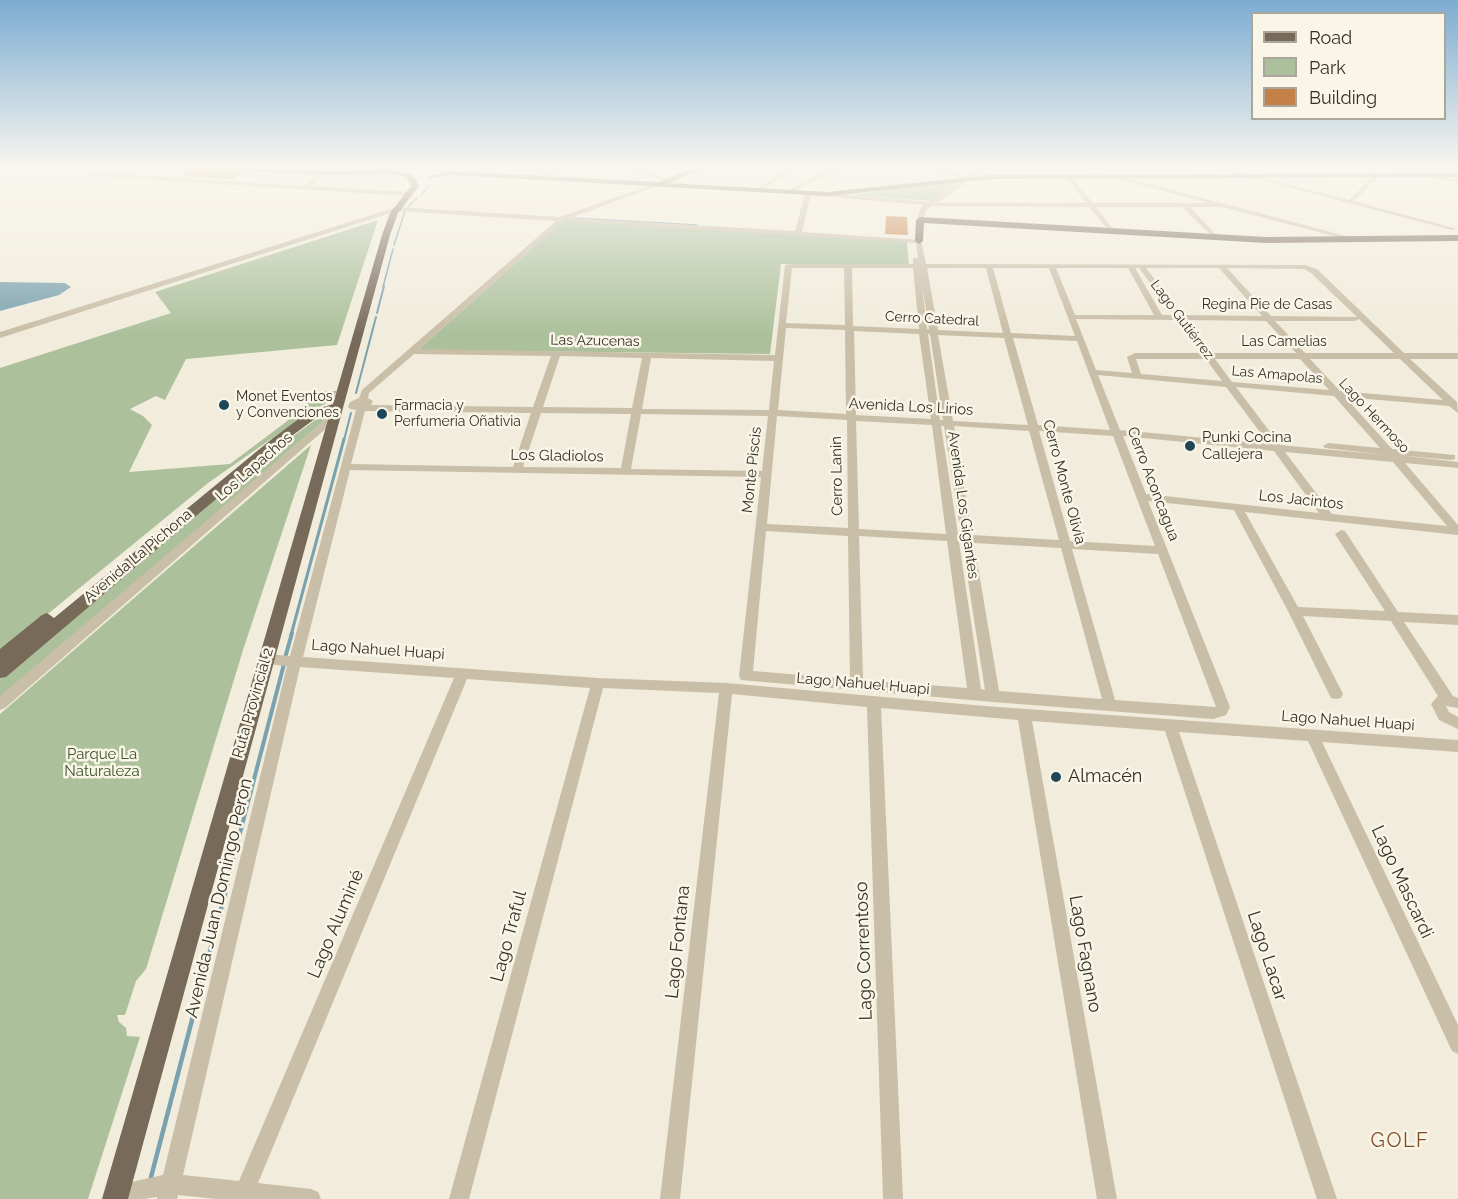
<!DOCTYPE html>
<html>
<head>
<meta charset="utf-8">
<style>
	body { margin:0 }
	#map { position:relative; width:1458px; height:1199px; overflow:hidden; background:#f1ecdb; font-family:Raleway,sans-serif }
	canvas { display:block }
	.legend { position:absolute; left:1251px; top:12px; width:195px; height:108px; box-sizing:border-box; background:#f9f5e7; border:2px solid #aba69b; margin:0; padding:8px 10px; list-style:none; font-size:18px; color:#362f28 }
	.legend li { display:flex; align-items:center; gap:12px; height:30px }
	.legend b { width:30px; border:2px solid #aba69b }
</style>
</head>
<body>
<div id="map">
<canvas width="1458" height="1199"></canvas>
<ul class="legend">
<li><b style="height:8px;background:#786a59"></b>Road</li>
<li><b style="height:16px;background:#acc09b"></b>Park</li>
<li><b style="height:16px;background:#c48046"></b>Building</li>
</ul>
</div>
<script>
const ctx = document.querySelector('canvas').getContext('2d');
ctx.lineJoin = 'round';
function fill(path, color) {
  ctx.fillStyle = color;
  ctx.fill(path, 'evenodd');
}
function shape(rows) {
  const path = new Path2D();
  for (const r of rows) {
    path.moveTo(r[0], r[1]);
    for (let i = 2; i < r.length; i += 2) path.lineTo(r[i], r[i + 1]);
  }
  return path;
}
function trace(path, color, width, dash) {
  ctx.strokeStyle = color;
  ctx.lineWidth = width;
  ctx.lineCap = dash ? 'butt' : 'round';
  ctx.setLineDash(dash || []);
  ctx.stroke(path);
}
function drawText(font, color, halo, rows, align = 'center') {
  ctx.font = font + ' Raleway,sans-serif';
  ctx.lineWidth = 5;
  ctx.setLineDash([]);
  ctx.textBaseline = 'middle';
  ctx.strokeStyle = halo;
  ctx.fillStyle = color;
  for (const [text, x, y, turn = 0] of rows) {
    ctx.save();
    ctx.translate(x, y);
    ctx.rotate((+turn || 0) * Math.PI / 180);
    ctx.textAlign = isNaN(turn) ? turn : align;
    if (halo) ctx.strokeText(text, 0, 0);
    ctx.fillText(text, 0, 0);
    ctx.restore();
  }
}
fill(shape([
	[956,180,958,181,931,201,851,195],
	[378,220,337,345,186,359,165,400,156,396,130,409,143,416,152,425,129,472,230,464,286,422,318,391,337,391,332,400,308,413,208,483,0,653,0,368,171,313,155,292],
	[564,220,907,242,909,265,781,264,770,354,418,350],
	[318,418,326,419,0,699,0,677,231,482],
	[311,445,243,650,146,969,136,981,125,1015,117,1015,119,1022,126,1028,127,1036,140,1037,88,1199,0,1199,0,714]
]), '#acc09b');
fill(shape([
	[0,282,65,283,71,287,59,295,0,311]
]), '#7aa1ae');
trace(shape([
	[421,195,430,185],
	[408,207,417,198],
	[573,218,697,225],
	[394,245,405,211],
	[383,287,393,249]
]), '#7aa1ae', 1.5);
trace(shape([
	[377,313,384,286],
	[356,393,376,317],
	[344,440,351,413]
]), '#7aa1ae', 2);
trace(shape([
	[291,635,344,439]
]), '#7aa1ae', 3);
trace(shape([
	[285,658,292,633],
	[227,883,284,664]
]), '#7aa1ae', 4);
trace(shape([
	[150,1181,228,882]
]), '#7aa1ae', 4.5);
fill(shape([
	[193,169,204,171,241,173,233,179,181,176],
	[886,216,907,217,908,235,885,234]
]), '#c48046');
fill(shape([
	[327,167,333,167,311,186,408,192,411,194,408,196,91,176,88,174,91,172,304,186,327,167],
	[475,167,483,167,497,173,492,174,475,167],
	[563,167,571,167,540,179,535,178,563,167],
	[625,167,633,167,670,180,665,181,625,167],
	[836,167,843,167,797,189,799,194,795,194,790,191,793,187,836,167],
	[923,167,931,167,966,177,981,167,988,167,937,203,1086,203,1065,176,1068,174,1093,203,1208,203,1111,177,1113,174,1357,239,1353,241,1222,207,1190,207,1218,237,1220,238,1216,240,1182,207,1096,207,1115,232,1112,234,1089,207,932,206,926,210,923,220,920,222,917,220,920,209,924,205,818,196,815,194,818,192,929,202,962,179,923,167],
	[1069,167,1078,167,1102,174,1099,176,1069,167],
	[1211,167,1220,167,1349,200,1375,174,1379,174,1379,176,1354,201,1457,229,1452,230,1211,167],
	[1385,167,1395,167,1421,173,1418,175,1385,167],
	[789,168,794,169,762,190,758,190,758,188,789,168],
	[1427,173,1458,179,1458,183,1425,176,1427,173],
	[656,183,659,185,658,186,570,218,795,231,805,194,808,192,811,194,802,232,921,240,926,264,1305,265,1317,269,1404,353,1458,353,1458,359,1410,359,1457,402,1458,413,1449,406,1345,397,1392,449,1455,455,1455,459,1451,460,1398,455,1458,462,1458,468,1405,463,1458,525,1458,535,1245,512,1298,607,1385,611,1335,534,1341,530,1345,531,1398,612,1458,615,1458,625,1404,622,1453,696,1458,698,1458,708,1446,706,1449,712,1458,717,1458,729,1439,720,1431,704,1438,696,1391,621,1303,616,1343,694,1341,698,1336,699,1331,698,1288,611,1234,510,1148,501,1230,707,1226,715,1213,719,993,702,741,680,739,676,761,477,350,470,303,657,598,678,726,683,985,706,1458,740,1458,752,1322,742,1458,1025,1458,1054,1452,1051,1308,741,1179,732,1337,1199,1317,1199,1165,731,1032,721,1117,1199,1097,1199,1018,720,881,708,903,1199,883,1199,867,707,732,694,680,1199,660,1199,719,693,603,688,469,1199,449,1199,590,688,467,679,258,1183,311,1189,318,1192,321,1199,217,1199,178,1195,177,1199,157,1199,157,1197,144,1199,108,1199,106,1194,109,1187,163,1175,287,666,266,664,261,663,260,659,261,655,266,654,290,656,356,410,350,409,348,407,350,402,359,398,362,390,556,221,397,211,0,338,0,332,397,207,560,217,656,183],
	[563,221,916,243,918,258,913,258,913,264,792,264,785,265,775,355,419,349,563,221],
	[792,268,844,268,845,325,786,323,792,268],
	[852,268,913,268,919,329,853,326,852,268],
	[927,268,986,268,1003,333,938,330,927,268],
	[993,268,1049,268,1075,336,1011,333,993,268],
	[1056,268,1128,268,1154,315,1075,315,1056,268],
	[1135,268,1139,268,1174,315,1162,315,1135,268],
	[1146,268,1219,268,1262,316,1182,315,1146,268],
	[1227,268,1304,269,1311,273,1357,317,1271,316,1227,268],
	[922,284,929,329,927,329,922,284],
	[1076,319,1177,320,1202,353,1135,353,1127,357,1132,373,1096,370,1076,319],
	[1359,319,1394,353,1305,353,1275,321,1355,321,1359,319],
	[1186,320,1266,321,1296,353,1211,353,1186,320],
	[786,328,845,330,846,414,778,410,786,328],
	[854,331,919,334,931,419,856,415,854,331],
	[928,334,930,334,943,420,940,420,928,334],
	[938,335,1004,338,1028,425,953,421,938,335],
	[1013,338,1077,341,1110,430,1038,425,1013,338],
	[414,354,551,356,533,407,371,405,373,401,368,398,369,393,414,354],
	[560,356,642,358,632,408,543,407,560,356],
	[651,358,774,361,769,410,642,409,651,358],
	[1136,359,1206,359,1222,381,1141,374,1136,359],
	[1215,359,1300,359,1329,390,1232,382,1215,359],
	[1310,359,1400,359,1443,400,1340,391,1310,359],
	[1098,375,1226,387,1269,444,1120,430,1098,375],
	[1236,387,1334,396,1380,448,1328,443,1323,446,1325,448,1387,455,1280,445,1236,387],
	[365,411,531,413,513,467,351,464,365,411],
	[541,413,631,414,621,468,523,467,541,413],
	[641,414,768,416,762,471,631,469,641,414],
	[777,416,847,420,848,528,767,524,777,416],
	[856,421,932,425,946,534,859,529,856,421],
	[941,426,944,426,961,535,958,534,941,426],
	[954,426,1029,431,1059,540,972,535,954,426],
	[1039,431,1113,436,1155,546,1070,541,1039,431],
	[1123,436,1274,451,1319,513,1146,494,1123,436],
	[1285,452,1393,462,1447,526,1332,514,1285,452],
	[766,531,848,536,850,679,753,671,766,531],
	[859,536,947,541,967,688,863,680,859,536],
	[959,542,962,542,985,690,981,689,959,542],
	[974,543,1061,548,1102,699,999,691,974,543],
	[1072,549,1158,554,1216,707,1115,700,1072,549],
	[300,667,454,678,239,1181,183,1175,300,667],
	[335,413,340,416,338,418,5,708,0,710,0,696,332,414,335,413]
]), '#c9bea7');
fill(shape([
	[200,167,324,171,391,170,412,174,419,186,398,213,390,235,128,1199,102,1199,330,413,316,418,281,444,6,677,0,678,0,649,42,615,47,613,54,618,273,438,308,412,333,404,382,235,390,213,411,186,406,177,391,174,324,175,204,169,200,167],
	[696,167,706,167,669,183,828,192,990,175,1458,173,1458,177,990,179,828,196,451,175,431,178,427,176,451,171,659,182,696,167],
	[920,217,1266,237,1458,235,1458,241,1266,243,924,223,923,241,919,244,915,241,916,220,920,217]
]), '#786a59');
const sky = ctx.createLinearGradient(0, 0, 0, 335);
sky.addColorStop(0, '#7cacd1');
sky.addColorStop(0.5, '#f9f6ef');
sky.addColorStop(1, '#f9f6ef00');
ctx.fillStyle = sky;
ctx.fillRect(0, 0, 1458, 335);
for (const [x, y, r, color] of [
	[224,405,6,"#1e4657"],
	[382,414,6,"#1e4657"],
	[1190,446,6,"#1e4657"],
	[1056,777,6,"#1e4657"]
]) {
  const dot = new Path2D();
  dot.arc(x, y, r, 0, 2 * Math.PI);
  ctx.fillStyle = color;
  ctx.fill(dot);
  trace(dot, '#f9f5e7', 2);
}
drawText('14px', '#362f28', '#f9f5e7', [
	["Regina Pie de Casas",1267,305],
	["Cerro Catedral",932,319,3],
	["Lago Gutiérrez",1182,320,53],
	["Las Azucenas",595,341,1],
	["Las Camelias",1284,342],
	["Las Amapolas",1277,375,5],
	["Lago Hermoso",1374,416,47]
]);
drawText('14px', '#362f28', '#f9f5e7', [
	["Monet Eventos",236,397],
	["y Convenciones",236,413],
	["Farmacia y",394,406],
	["Perfumeria Oñativia",394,422]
], 'left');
drawText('15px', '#362f28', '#f9f5e7', [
	["Avenida Los Lirios",911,407,3],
	["Los Gladiolos",557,456,1],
	["Los Lapachos",254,467,-41],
	["Monte Piscis",752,470,-84],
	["Cerro Lanin",837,476,-91],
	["Cerro Monte Olivia",1064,482,75],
	["Cerro Aconcagua",1153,484,69],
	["Los Jacintos",1301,500,6],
	["Avenida Los Gigantes",963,505,82],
	["Avenida La Pichona",138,556,-40],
	["Lago Nahuel Huapi",378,650,4],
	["Lago Nahuel Huapi",863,684,5],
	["Ruta Provincial 2",253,703,-74],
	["Lago Nahuel Huapi",1348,721,4]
]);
drawText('15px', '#362f28', '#f9f5e7', [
	["Punki Cocina",1202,437],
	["Callejera",1202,454]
], 'left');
drawText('15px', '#3c542c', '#f9f5e7', [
	["Parque La",102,754],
	["Naturaleza",102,771]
]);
drawText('18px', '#362f28', '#f9f5e7', [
	["Almacén",1068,777]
], 'left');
drawText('18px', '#362f28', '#f9f5e7', [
	["Lago Mascardi",1402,882,65],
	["Avenida Juan Domingo Peron",219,898,-77],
	["Lago Aluminé",336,924,-67],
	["Lago Traful",509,936,-75],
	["Lago Fontana",678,942,-84],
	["Lago Correntoso",864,951,-92],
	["Lago Fagnano",1085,954,80],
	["Lago Lacar",1267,956,72]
]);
ctx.letterSpacing = '1.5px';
drawText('20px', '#844e22', '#f9f5e7', [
	["GOLF",1400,1141]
]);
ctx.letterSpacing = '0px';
</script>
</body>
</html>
